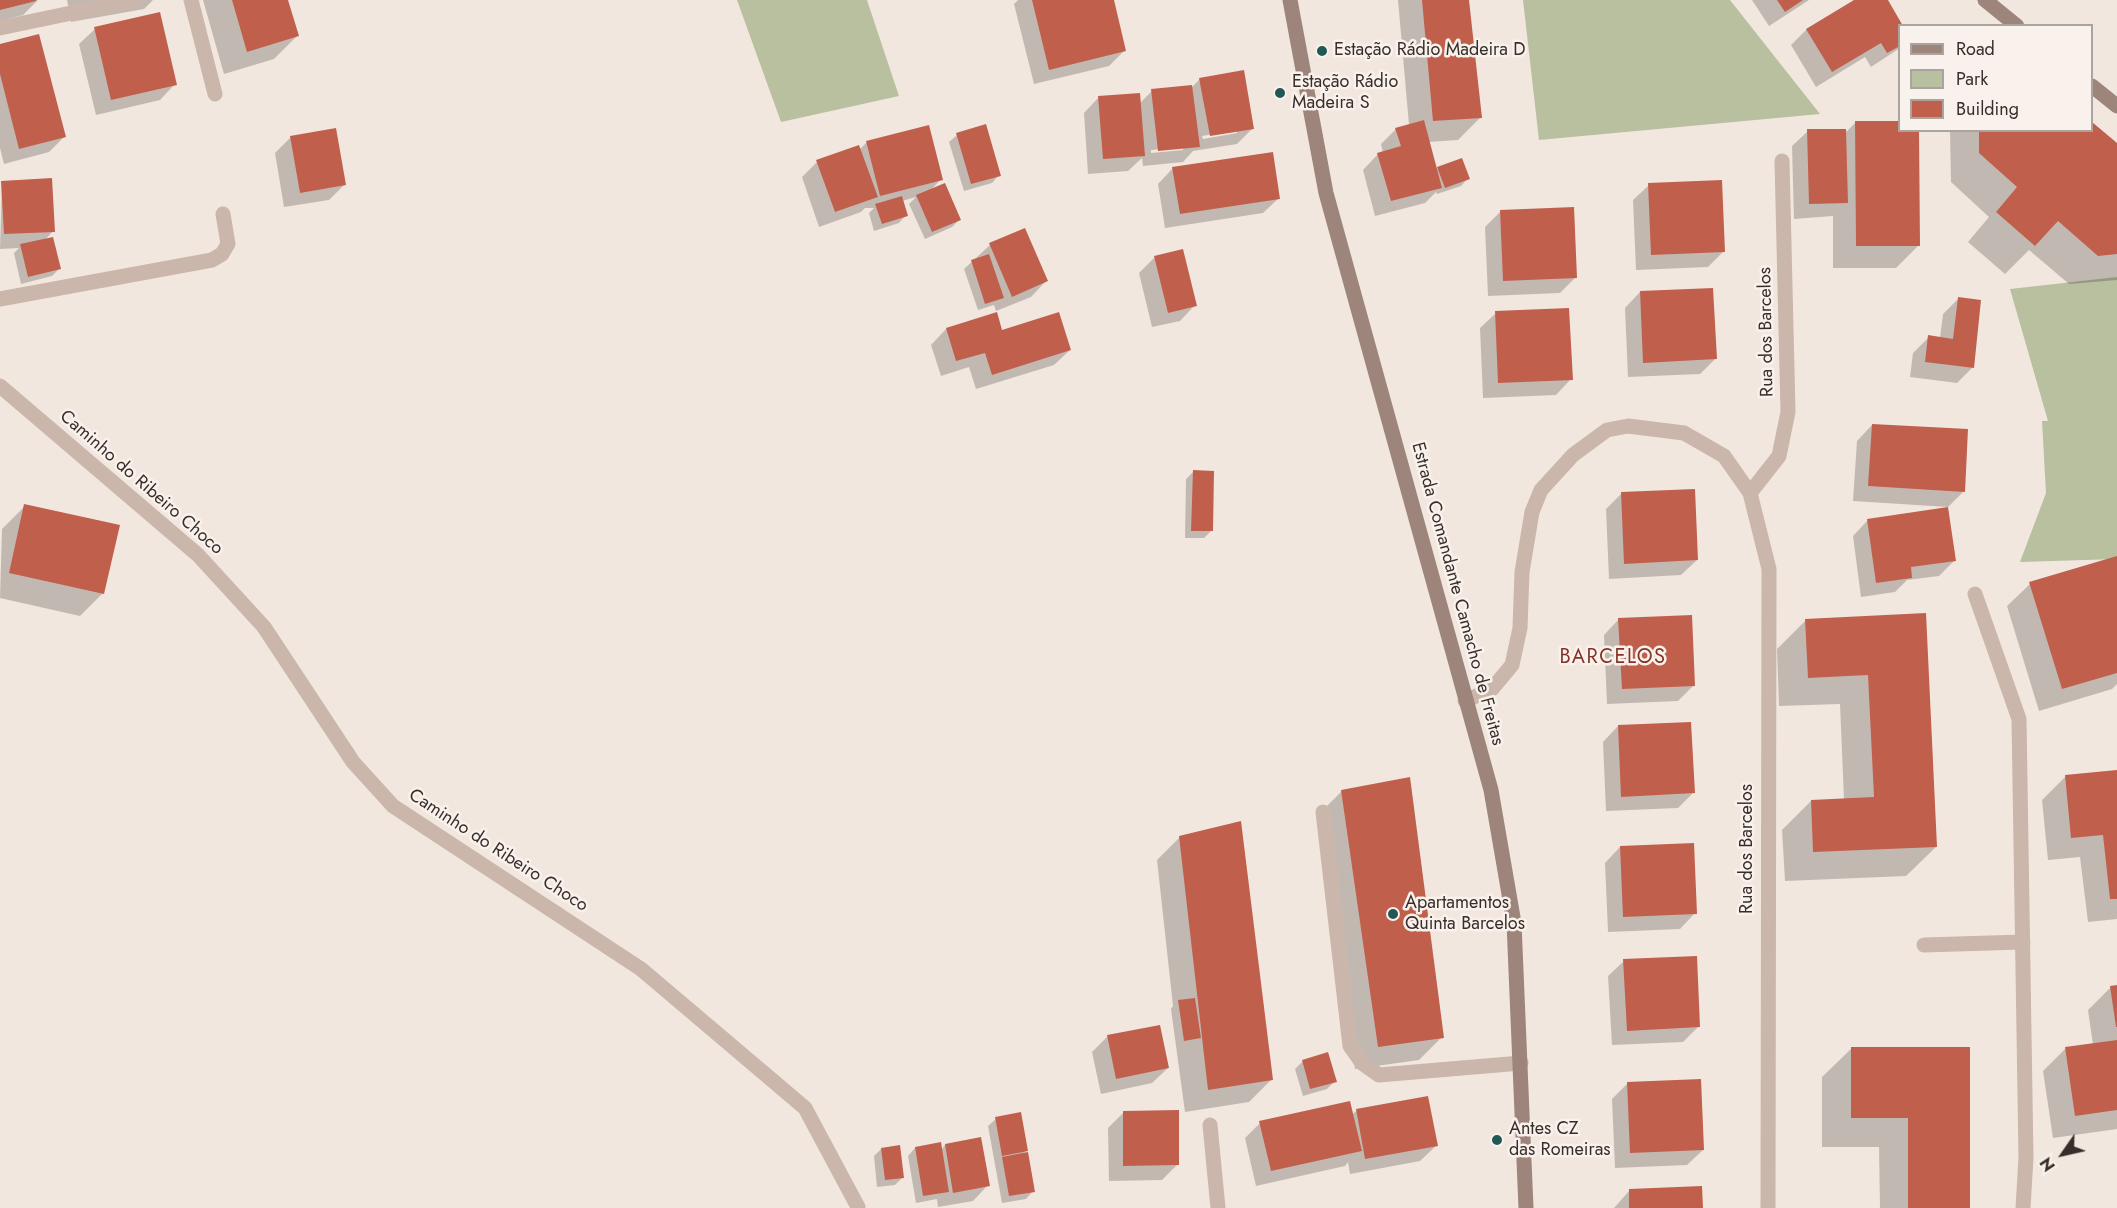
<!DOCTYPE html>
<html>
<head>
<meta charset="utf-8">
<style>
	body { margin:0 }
	#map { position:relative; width:2117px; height:1208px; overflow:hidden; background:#f2e7de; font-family:Jost,sans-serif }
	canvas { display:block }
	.legend { position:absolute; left:1898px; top:24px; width:195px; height:108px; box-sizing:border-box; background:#f9f1eb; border:2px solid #aba39e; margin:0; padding:8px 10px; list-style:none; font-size:18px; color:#372d2a }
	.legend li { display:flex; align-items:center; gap:12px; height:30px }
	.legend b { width:30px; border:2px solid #aba39e }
	.north { position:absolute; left:2033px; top:1124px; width:60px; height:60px; -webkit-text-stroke:4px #f9f1eb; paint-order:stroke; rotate:236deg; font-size:16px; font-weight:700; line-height:24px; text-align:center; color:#372d2a }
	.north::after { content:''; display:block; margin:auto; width:21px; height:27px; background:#372d2a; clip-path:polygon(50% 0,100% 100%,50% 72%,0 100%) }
</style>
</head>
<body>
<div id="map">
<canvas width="2117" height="1208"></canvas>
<ul class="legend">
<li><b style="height:8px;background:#9d857c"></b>Road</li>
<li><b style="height:16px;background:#b8c09f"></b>Park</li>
<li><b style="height:16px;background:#c15f4d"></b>Building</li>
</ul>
<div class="north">N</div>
</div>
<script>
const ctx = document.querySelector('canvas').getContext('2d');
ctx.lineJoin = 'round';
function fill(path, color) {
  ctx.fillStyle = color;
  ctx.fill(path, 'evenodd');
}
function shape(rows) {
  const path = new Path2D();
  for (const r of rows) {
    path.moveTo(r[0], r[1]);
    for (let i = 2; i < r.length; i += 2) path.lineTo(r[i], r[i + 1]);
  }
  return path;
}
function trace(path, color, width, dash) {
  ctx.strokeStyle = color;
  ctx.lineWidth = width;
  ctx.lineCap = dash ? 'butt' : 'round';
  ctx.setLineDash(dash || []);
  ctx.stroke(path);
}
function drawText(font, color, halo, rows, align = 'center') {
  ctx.font = font + ' Jost,sans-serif';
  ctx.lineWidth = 5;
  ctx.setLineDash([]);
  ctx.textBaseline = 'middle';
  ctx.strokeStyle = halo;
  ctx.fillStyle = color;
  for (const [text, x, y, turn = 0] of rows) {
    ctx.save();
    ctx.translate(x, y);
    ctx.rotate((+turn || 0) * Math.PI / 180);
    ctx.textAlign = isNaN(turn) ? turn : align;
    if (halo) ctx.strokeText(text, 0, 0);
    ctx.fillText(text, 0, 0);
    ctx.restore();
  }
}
fill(shape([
	[737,0,867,0,899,96,781,122],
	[1523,0,1730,0,1820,114,1539,140],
	[2117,277,2117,559,2020,562,2046,493,2042,421,2048,421,2010,289]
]), '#b8c09f');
fill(shape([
	[0,0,38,0,23,15,0,21],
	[67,0,153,0,144,9,71,22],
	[203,0,287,0,297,36,274,59,224,74],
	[1018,0,1112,0,1125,50,1109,66,1034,84,1014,4],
	[1398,0,1467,0,1481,117,1458,140,1428,142,1436,170,1438,168,1468,178,1461,186,1437,194,1436,192,1425,203,1375,216,1363,170,1378,154,1383,153,1381,144,1396,129,1409,125],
	[1752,0,1809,0,1769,26],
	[1857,0,1886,0,1900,26,1900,48,1871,67,1865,57,1816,87,1791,45,1806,30],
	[95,29,175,84,160,100,96,115,79,44],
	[0,46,64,137,49,152,4,164,0,148],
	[1199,80,1253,128,1237,144,1193,151,1183,162,1143,166,1142,158,1128,171,1088,174,1084,113,1099,97,1140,103,1152,91,1192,87],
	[1237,130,1237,133,1203,139,1202,136],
	[1183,147,1183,150,1151,153,1151,150],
	[1855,123,1900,130,1919,245,1896,268,1833,268,1833,216,1794,219,1792,146,1808,131,1845,133],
	[2092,124,2117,145,2117,280,2069,284,2029,250,2005,274,1968,242,1989,217,1951,182,1950,130,2092,130],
	[957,135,999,175,992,183,964,191,949,142],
	[291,137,344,185,329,200,284,207,275,153],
	[867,142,941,179,930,191,959,220,952,227,925,239,909,204,916,197,902,201,906,215,899,223,874,231,869,213,874,208,865,208,861,212,819,227,802,177,817,162,859,150],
	[1173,168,1279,198,1263,213,1165,228,1158,184],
	[2,182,53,231,45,240,59,269,52,276,21,284,14,253,19,248,0,249],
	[1649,185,1724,251,1708,267,1636,270,1633,200],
	[1501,211,1576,277,1560,293,1488,296,1485,227],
	[990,245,1046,281,1031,297,996,311,994,305,978,310,964,269],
	[1182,251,1195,305,1180,321,1152,327,1139,273,1154,258],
	[1640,292,1715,359,1700,374,1628,377,1625,308],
	[1958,299,1973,367,1957,383,1910,377,1913,353,1929,337,1940,338,1943,314],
	[1496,313,1571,379,1556,395,1483,398,1480,328],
	[946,329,1001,332,1070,350,1054,365,976,389,969,367,941,376,931,345],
	[1872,425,1963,492,1948,507,1853,501,1857,441],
	[1193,472,1211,531,1204,538,1185,538,1186,479],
	[1622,493,1697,560,1681,575,1609,579,1606,509],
	[25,506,103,593,80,616,0,598,2,529],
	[1868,520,1955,560,1939,576,1907,580,1895,592,1861,597,1853,536],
	[2117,557,2117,684,2112,689,2039,711,2007,606,2030,584],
	[1924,615,1936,847,1906,876,1785,881,1782,830,1811,801,1844,800,1840,704,1779,706,1777,649,1806,620],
	[1619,619,1694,685,1678,701,1607,704,1604,635],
	[1618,726,1693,793,1678,808,1606,811,1603,742],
	[2117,771,2117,919,2088,922,2080,857,2048,860,2042,800,2065,777],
	[1342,791,1442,1037,1419,1060,1355,1069,1319,814],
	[1180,837,1272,1079,1249,1102,1185,1112,1171,1009,1173,1006,1157,860],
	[1620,847,1695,913,1680,929,1608,932,1605,863],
	[1624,961,1698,1027,1683,1042,1612,1045,1608,976],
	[2117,986,2117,1129,2053,1138,2043,1071,2066,1048,2093,1045,2088,1010,2111,987],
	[1159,1027,1168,1068,1152,1083,1101,1094,1092,1052,1107,1037],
	[1852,1048,1968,1048,1968,1208,1880,1208,1879,1147,1822,1147,1822,1077],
	[1303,1061,1335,1081,1327,1089,1303,1096,1295,1069],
	[1628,1083,1703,1150,1687,1165,1615,1168,1612,1099],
	[1356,1111,1436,1146,1420,1161,1350,1174,1348,1162,1345,1166,1256,1186,1245,1138,1260,1123,1352,1115],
	[1124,1112,1178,1164,1162,1180,1109,1181,1108,1128],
	[996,1119,1026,1151,1023,1154,1033,1191,1026,1199,1002,1203,988,1126],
	[945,1145,988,1185,973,1201,938,1207,937,1199,916,1203,908,1156,915,1148,941,1150],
	[881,1149,903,1177,895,1185,877,1187,874,1156],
	[1629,1191,1702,1208,1614,1208]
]), '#0003');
fill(shape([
	[0,0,36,0,36,1,0,10],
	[232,0,288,0,299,36,247,52],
	[1032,0,1114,0,1126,51,1049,70],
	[1422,0,1469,0,1482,118,1433,121],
	[1777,0,1803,0,1785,12],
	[1854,0,1888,0,1903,26,1900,26,1900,46,1887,53,1881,43,1832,72,1806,29],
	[160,12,177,85,111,100,94,27],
	[39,34,66,137,19,149,0,74,0,44],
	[1244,70,1254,129,1210,136,1199,78],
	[1192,85,1200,147,1158,151,1151,89],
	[1140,93,1145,156,1103,159,1098,96],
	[1424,120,1442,188,1391,201,1377,153,1401,146,1395,128],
	[1855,121,1900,121,1900,130,1919,130,1920,246,1856,246],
	[2092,122,2117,143,2117,254,2098,256,2058,221,2035,246,1996,212,2017,187,1979,153,1979,130,2092,130],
	[986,124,1001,176,971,184,956,133],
	[929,125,943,180,880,196,866,141],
	[336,128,346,185,300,193,290,136],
	[1807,129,1846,129,1848,203,1809,204],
	[859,145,878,197,835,212,816,160],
	[1273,152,1280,199,1180,214,1172,167],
	[1462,158,1470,179,1445,188,1437,167],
	[52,178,55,232,4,234,1,181],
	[1722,180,1725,252,1651,255,1648,183],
	[945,183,961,220,932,232,916,195],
	[902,196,908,216,882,224,875,204],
	[1574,207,1577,278,1503,281,1500,210],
	[1025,228,1048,281,1012,297,989,243],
	[53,237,61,269,28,277,20,244],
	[1183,249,1197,306,1168,313,1154,256],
	[989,254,1004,298,985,304,971,260],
	[1713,288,1717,359,1643,363,1640,291],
	[1958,297,1981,300,1974,368,1925,362,1928,335,1953,339],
	[1569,308,1573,380,1498,383,1495,311],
	[997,312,1002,330,1059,312,1071,350,992,375,985,353,956,361,946,328],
	[1872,424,1968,429,1965,492,1868,486],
	[1193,470,1214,471,1213,531,1191,531],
	[1695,489,1698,560,1624,564,1621,492],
	[24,504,120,525,104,594,9,573],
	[1948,507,1956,561,1911,567,1912,578,1876,583,1867,519],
	[2117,556,2117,673,2062,689,2029,582],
	[1926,613,1937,847,1813,852,1811,800,1874,797,1868,675,1808,678,1805,619],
	[1692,615,1695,686,1622,689,1618,618],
	[1691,722,1695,793,1621,797,1618,725],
	[2117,770,2117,899,2110,899,2103,835,2071,838,2065,775],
	[1410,777,1444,1038,1378,1047,1341,790],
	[1241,821,1273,1080,1208,1090,1179,836],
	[1694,843,1697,914,1623,917,1620,846],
	[1697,956,1700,1027,1627,1031,1623,959],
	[2117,985,2117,1027,2116,1027,2110,986],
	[1195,998,1201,1038,1184,1041,1178,1000],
	[1160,1025,1169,1068,1116,1079,1107,1035],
	[2117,1040,2117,1110,2075,1116,2065,1047],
	[1851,1047,1970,1047,1970,1208,1908,1208,1908,1118,1851,1118],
	[1328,1052,1337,1082,1310,1089,1302,1060],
	[1701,1079,1704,1150,1630,1153,1627,1082],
	[1428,1096,1438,1146,1365,1159,1356,1109],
	[1350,1101,1362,1151,1271,1171,1259,1121],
	[1179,1110,1179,1165,1123,1166,1123,1111],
	[1021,1112,1028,1151,1002,1156,995,1117],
	[981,1137,990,1186,953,1193,945,1144],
	[941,1142,949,1192,923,1196,915,1147],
	[900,1145,904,1178,885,1180,881,1148],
	[1028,1152,1035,1192,1009,1196,1002,1157],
	[1702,1186,1703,1208,1629,1208,1629,1189]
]), '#c15f4d');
trace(shape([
	[0,299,212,260,222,254,228,244,223,214],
	[1323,812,1350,1046,1362,1063,1379,1075,1521,1063],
	[1210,1125,1218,1208]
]), '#cab6ab', 15);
trace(shape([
	[191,0,215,94],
	[0,28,134,0],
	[0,386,198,555,264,627,353,762,393,806,641,969,805,1108,858,1207],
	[1750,493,1779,456,1788,412,1782,161],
	[1975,594,2019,719,2026,1158,2023,1208],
	[1465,701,1492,689,1512,665,1520,628,1522,572,1532,512,1541,490,1573,455,1607,430,1628,426,1684,433,1724,456,1750,493,1769,569,1768,1208],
	[1924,945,2023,942]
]), '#cab6ab', 15);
trace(shape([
	[1290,0,1326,193,1491,790,1514,923,1526,1208],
	[1985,0,2017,26],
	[2092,86,2117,106]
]), '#9d857c', 15);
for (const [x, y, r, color] of [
	[1322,51,6,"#215856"],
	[1280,93,6,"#215856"],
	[1393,914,6,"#215856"],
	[1497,1140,6,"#215856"]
]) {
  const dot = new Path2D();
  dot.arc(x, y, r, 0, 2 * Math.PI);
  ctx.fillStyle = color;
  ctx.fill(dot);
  trace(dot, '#f9f1eb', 2);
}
drawText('18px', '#372d2a', '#f9f1eb', [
	["Estação Rádio Madeira D",1334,51],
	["Estação Rádio",1292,83],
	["Madeira S",1292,104],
	["Apartamentos",1405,904],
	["Quinta Barcelos",1405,925],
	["Antes CZ",1509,1130],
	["das Romeiras",1509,1151]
], 'left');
drawText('18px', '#372d2a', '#f9f1eb', [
	["Rua dos Barcelos",1767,332,-91],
	["Caminho do Ribeiro Choco",141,483,41],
	["Estrada Comandante Camacho de Freitas",1457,594,75],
	["Rua dos Barcelos",1748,849,-90],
	["Caminho do Ribeiro Choco",498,851,33]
]);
ctx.letterSpacing = '1.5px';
drawText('20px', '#833426', '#f9f1eb', [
	["BARCELOS",1613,658]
]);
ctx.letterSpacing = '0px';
</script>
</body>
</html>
